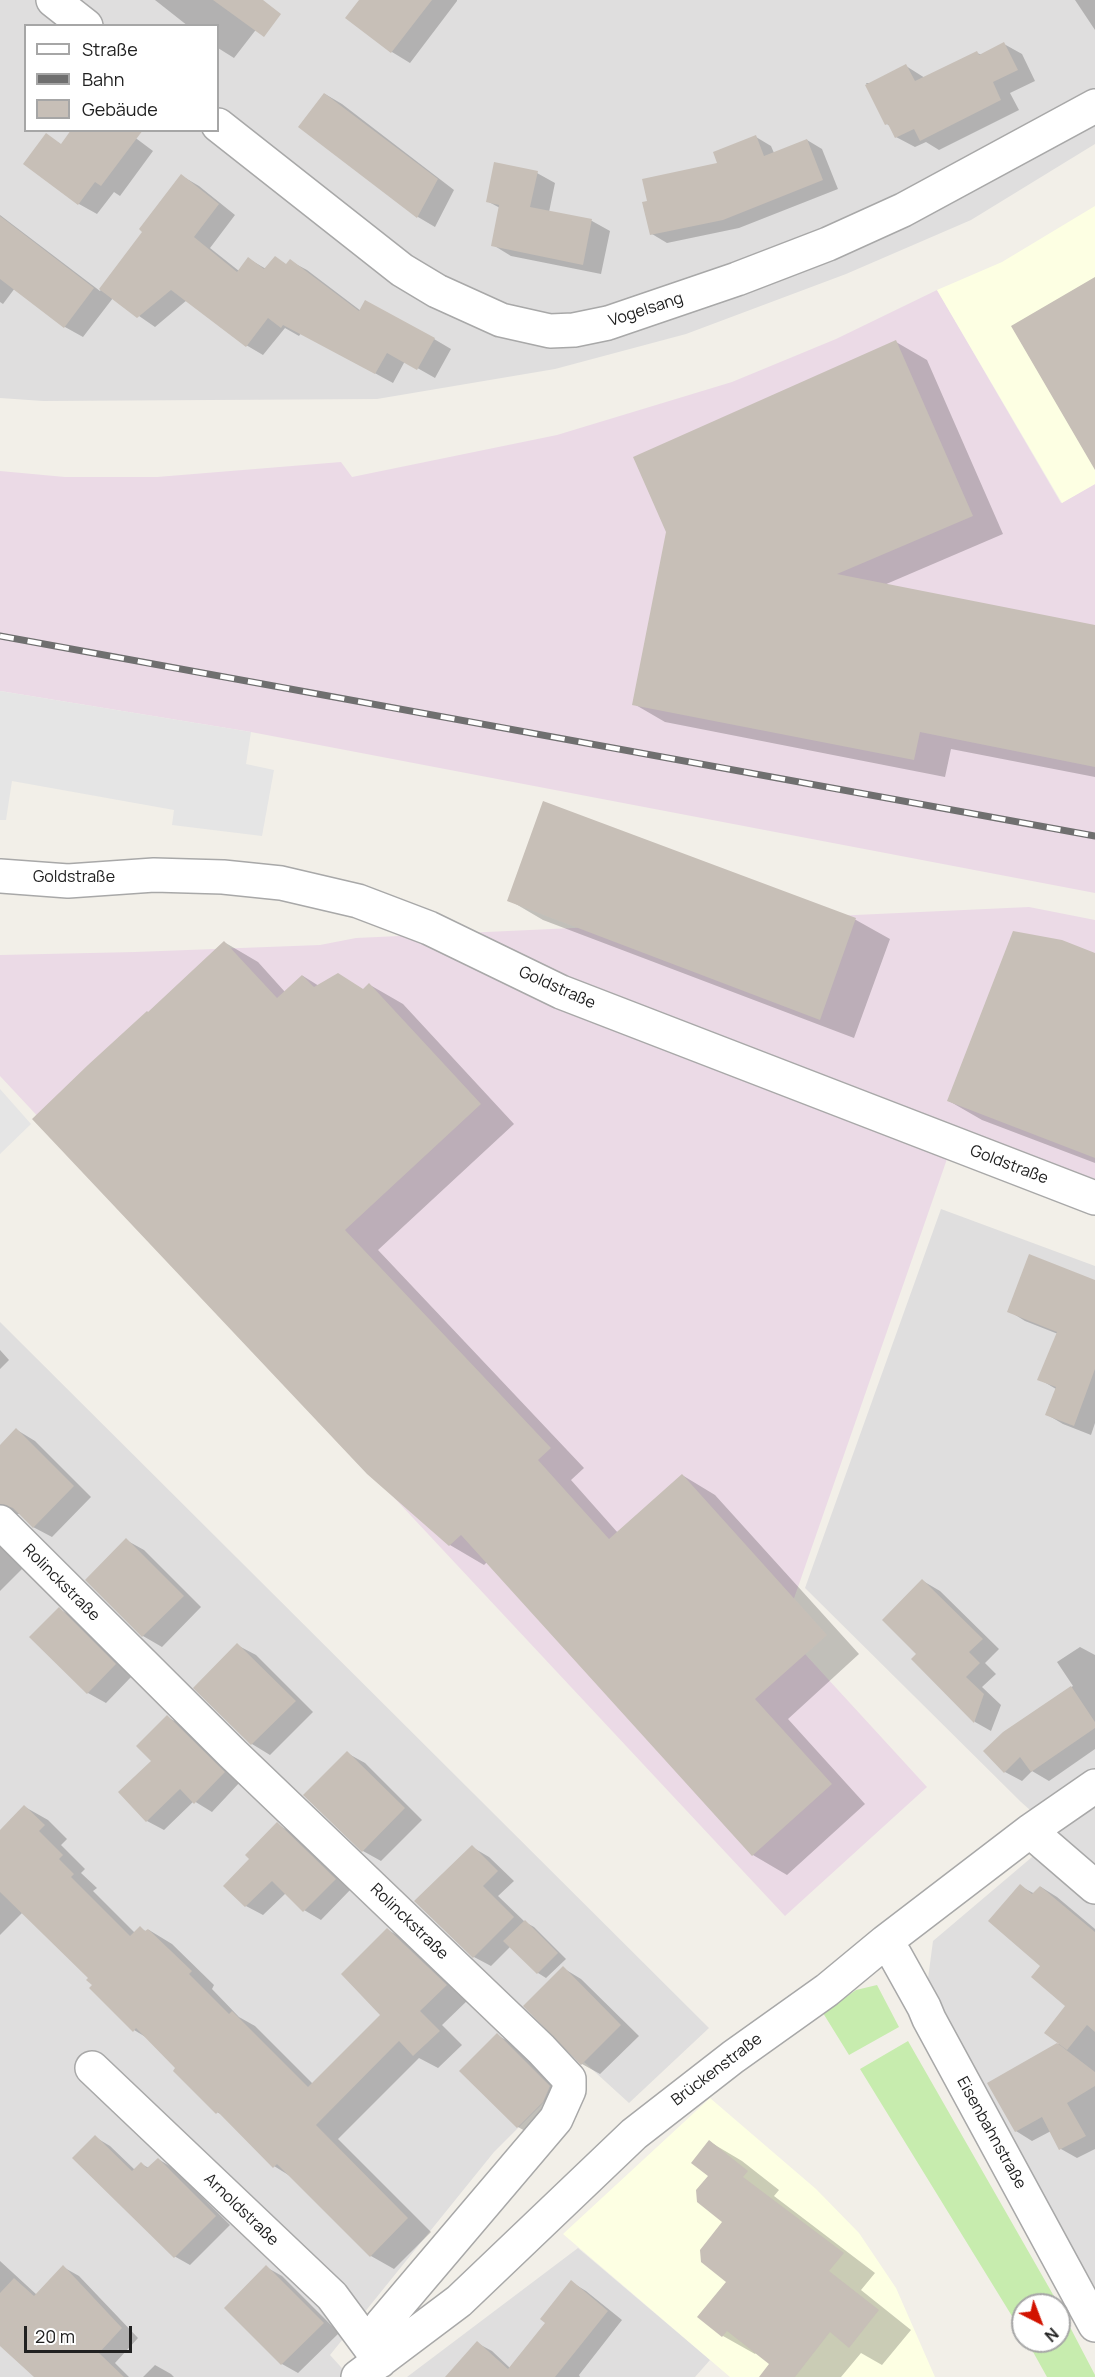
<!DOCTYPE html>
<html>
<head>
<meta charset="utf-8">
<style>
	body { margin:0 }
	#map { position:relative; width:1095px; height:2377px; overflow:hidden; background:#f2efe8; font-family:Manrope,sans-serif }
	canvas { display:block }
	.legend { position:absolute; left:24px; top:24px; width:195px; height:108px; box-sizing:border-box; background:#fff; border:2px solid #a6a6a6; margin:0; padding:8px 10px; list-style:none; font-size:18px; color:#212121 }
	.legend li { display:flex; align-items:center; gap:12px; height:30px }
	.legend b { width:30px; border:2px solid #a6a6a6 }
	.north { position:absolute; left:1011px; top:2293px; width:60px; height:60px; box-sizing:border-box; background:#fff; border:2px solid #a6a6a6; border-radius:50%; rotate:138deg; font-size:16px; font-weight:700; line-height:24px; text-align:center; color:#212121 }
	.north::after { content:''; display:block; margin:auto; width:21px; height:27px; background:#d21300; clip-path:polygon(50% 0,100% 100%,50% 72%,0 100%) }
	.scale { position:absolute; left:24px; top:2326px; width:108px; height:27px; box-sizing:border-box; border:3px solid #212121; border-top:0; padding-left:8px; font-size:18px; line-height:21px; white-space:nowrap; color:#212121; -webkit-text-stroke:4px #fff; paint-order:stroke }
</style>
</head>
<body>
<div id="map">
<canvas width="1095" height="2377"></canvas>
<ul class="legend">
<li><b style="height:8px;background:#fff"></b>Straße</li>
<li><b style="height:8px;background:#6f6f6f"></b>Bahn</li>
<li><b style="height:16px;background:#c7bfb7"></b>Gebäude</li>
</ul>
<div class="north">N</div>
<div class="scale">20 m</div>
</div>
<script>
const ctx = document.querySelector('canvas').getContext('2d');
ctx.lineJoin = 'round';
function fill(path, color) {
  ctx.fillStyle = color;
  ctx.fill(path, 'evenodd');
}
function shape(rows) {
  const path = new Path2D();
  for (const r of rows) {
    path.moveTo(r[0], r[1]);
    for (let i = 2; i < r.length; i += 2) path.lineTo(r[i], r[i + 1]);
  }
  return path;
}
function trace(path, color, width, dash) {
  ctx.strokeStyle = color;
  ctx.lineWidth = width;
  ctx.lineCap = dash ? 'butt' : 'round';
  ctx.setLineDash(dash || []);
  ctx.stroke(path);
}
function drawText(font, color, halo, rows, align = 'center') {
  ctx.font = font + ' Manrope,sans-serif';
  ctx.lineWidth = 4.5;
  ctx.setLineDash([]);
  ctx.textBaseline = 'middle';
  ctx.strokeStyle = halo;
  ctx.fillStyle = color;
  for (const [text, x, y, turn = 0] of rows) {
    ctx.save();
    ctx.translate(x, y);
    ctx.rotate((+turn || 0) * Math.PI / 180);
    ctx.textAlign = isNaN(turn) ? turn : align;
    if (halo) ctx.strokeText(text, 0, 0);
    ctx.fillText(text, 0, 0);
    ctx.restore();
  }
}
fill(shape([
	[0,0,1095,0,1095,144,971,220,846,274,686,334,555,369,377,399,43,401,0,398],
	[26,26,218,26,218,130,26,130],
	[941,1209,1095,1266,1095,2287,1019,2155,927,1986,933,1941,1058,1835,1021,1802,805,1588],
	[0,1322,709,2028,629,2103,584,2062,494,2152,330,2355,350,2377,0,2377],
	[578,2248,710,2360,695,2377,407,2377]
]), '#dfdede');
fill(shape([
	[937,290,1061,503,1095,484,1095,893,251,732,0,691,0,471,65,477,157,477,341,462,352,477,557,435,732,382,836,339],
	[1029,907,1095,920,1095,1190,955,1136,783,1630,927,1787,785,1916,0,1076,0,955,135,952,320,945,356,938]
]), '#ebdae6');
fill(shape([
	[1095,206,1095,484,1062,503,937,290,1002,262],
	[710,2098,816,2189,859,2233,896,2288,935,2377,730,2377,563,2234]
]), '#fdffe3');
fill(shape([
	[877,1985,899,2027,849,2055,823,2013,856,1990],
	[908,2041,1059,2305,1023,2305,1023,2334,860,2069],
	[1059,2306,1095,2375,1095,2377,1047,2377,1027,2341,1059,2341]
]), '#c7ecae');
fill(shape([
	[0,691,251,732,246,764,274,770,262,836,172,825,174,810,12,781,6,820,0,820],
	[0,1089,31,1124,0,1154]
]), '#e5e5e5');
fill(shape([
	[155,0,242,0,265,18,234,58,218,48,218,26,188,26],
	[361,0,457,0,457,1,410,63,392,52,348,18],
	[1075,0,1095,0,1095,30],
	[1004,44,1022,54,1035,81,1010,93,1019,110,939,150,926,142,915,147,896,137,891,127,887,124,866,83,871,83,906,66,925,78,977,53,982,55],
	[325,94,342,104,454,190,435,227,418,217,300,127],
	[125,130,153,151,120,196,114,192,97,214,79,204,46,135,62,145],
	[756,137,771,146,774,153,807,140,822,149,838,189,739,228,667,243,652,234,649,203,719,164],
	[537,173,555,183,549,212,592,221,610,231,601,274,511,256,493,245,500,208,487,201],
	[182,176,199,186,235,215,210,248,239,271,249,259,266,269,275,258,287,265,290,261,307,270,361,311,434,339,451,349,435,378,405,361,393,383,301,333,299,336,285,328,263,355,246,345,187,300,155,327,113,298,83,337,65,327,15,288,3,304,0,302,0,215,100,291,144,232],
	[896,342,927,360,1003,534,884,585,1095,627,1095,777,951,749,945,777,665,722,634,704],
	[544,803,856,920,890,939,854,1038,543,920,509,900],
	[224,942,258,962,285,992,303,976,319,986,338,975,364,990,370,985,403,1004,514,1124,378,1250,584,1468,571,1480,618,1533,682,1475,715,1495,859,1654,788,1719,865,1804,787,1875,753,1855,487,1562,484,1565,450,1545,368,1473,149,1014],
	[1095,954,1095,1163,982,1120,949,1101],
	[1095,1284,1095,1423,1091,1435,1063,1424,1046,1414,1056,1389,1039,1379,1058,1334,1025,1321,1009,1311],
	[0,1350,9,1360,0,1369],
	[17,1430,35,1441,91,1497,52,1537,33,1527,20,1514,13,1514,0,1528,0,1447],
	[0,1539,24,1567,0,1591],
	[126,1540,144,1550,201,1607,162,1647,143,1636,87,1580],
	[923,1581,940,1591,999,1649,985,1663,996,1674,982,1687,1001,1705,991,1731,975,1722,913,1659,918,1654],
	[59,1609,77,1619,133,1675,106,1703,88,1693],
	[237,1645,256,1655,313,1712,270,1755,252,1744],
	[1080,1647,1095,1655,1095,1749,1049,1781,1032,1771,1022,1781,1005,1772,1004,1733,1073,1686,1057,1662],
	[167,1717,184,1726,240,1782,212,1812,194,1801,164,1830,147,1821,153,1761],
	[347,1753,365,1763,422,1820,381,1861,363,1851],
	[25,1807,48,1820,67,1839,61,1845,85,1869,81,1873,97,1888,93,1891,135,1933,140,1928,147,1932,149,1930,172,1944,214,1985,212,1989,239,2017,255,2026,313,2084,382,2015,388,1930,411,1943,469,1999,442,2025,462,2045,438,2068,419,2058,338,2139,431,2232,394,2269,371,2256,290,2176,274,2166,224,2116,217,2112,149,2039,134,2030,90,1978,23,1912,0,1935,0,1832],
	[277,1824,294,1834,351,1889,321,1920,304,1910,286,1893,263,1915,246,1906,251,1859],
	[472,1847,489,1857,514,1881,498,1896,525,1922,534,1927,566,1959,546,1978,538,1973,511,1946,491,1966,474,1957,416,1901],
	[1020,1886,1035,1894,1041,1887,1057,1897,1095,1929,1095,2149,1077,2158,1061,2149,1051,2131,1032,2141,1016,2131,989,2084,1060,2043,1067,2006,1042,1966],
	[563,1968,581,1979,639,2036,600,2074,582,2064],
	[497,2035,515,2045,568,2098,536,2137,518,2127,461,2071],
	[95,2137,110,2146,135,2170,141,2164,149,2168,158,2159,173,2168,230,2225,190,2265,174,2256],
	[710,2142,742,2161,779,2190,774,2196,875,2273,861,2290,911,2330,882,2365,861,2353,841,2377,776,2377,771,2364,757,2352,755,2354,723,2336,728,2281,724,2222,710,2176],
	[0,2261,37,2295,63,2267,79,2276,138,2338,115,2363,129,2377,36,2377,0,2344],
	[266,2267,282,2276,339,2333,298,2373,282,2364],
	[571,2282,586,2291,622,2320,579,2375,580,2377,447,2377,477,2343,492,2351,510,2368,547,2323],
	[155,2365,171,2374,174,2377,143,2377]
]), '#0003');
fill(shape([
	[213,0,263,0,281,14,264,37],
	[359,0,432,0,391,53,345,18],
	[1004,42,1018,70,993,82,1001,100,920,141,914,129,895,138,888,124,885,125,865,85,906,64,915,81,977,51,979,55],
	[324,93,438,179,417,218,298,127],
	[71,130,143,130,101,186,95,182,78,205,23,164,46,133,61,144],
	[756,135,764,156,807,139,823,180,723,220,650,235,642,202,647,201,642,179,717,163,713,152],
	[494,162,538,171,530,207,592,219,583,265,491,246,499,205,486,202],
	[181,174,219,204,194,237,237,272,248,257,264,269,275,256,286,264,290,259,359,311,365,300,435,338,417,370,387,353,375,374,283,325,281,328,268,318,246,347,171,290,137,318,99,289,142,232,139,229],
	[0,216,94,288,64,328,0,279],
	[1095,277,1095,470,1011,326],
	[896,340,973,516,837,574,1095,625,1095,767,920,732,914,760,632,705,666,532,633,457],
	[543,801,856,918,820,1020,507,901],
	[1013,931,1062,940,1095,953,1095,1158,947,1101],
	[224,941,277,998,302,975,314,987,338,973,363,989,369,983,481,1104,345,1230,551,1448,538,1460,609,1539,682,1474,827,1635,755,1699,832,1784,752,1856,461,1535,449,1546,367,1474,32,1119,88,1065,147,1011,148,1012],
	[1029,1254,1095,1280,1095,1369,1074,1426,1045,1415,1056,1387,1037,1380,1057,1332,1007,1312],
	[16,1428,74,1486,33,1528,13,1508,0,1504,0,1445],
	[126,1538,184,1596,142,1637,85,1580],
	[922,1579,983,1639,969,1652,980,1663,966,1677,984,1694,974,1723,911,1659,916,1654,882,1620],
	[59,1607,116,1664,87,1694,29,1637],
	[237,1643,296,1701,251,1745,193,1688],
	[1071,1686,1095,1722,1095,1728,1031,1772,1020,1757,1004,1773,983,1751,1003,1732],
	[167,1715,225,1772,194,1804,180,1789,146,1822,118,1792,151,1761,136,1746],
	[347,1751,405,1808,362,1852,303,1795],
	[24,1805,45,1825,39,1831,63,1855,59,1859,74,1874,71,1877,130,1936,140,1926,145,1931,148,1929,192,1971,189,1974,229,2014,232,2011,308,2087,380,2015,341,1974,387,1928,447,1985,420,2011,440,2031,413,2056,399,2041,316,2125,408,2218,370,2257,277,2164,273,2168,218,2112,216,2114,173,2071,175,2068,136,2028,133,2032,89,1988,92,1985,86,1980,88,1978,0,1892,0,1830],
	[277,1822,336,1879,303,1912,272,1881,245,1907,223,1886,249,1859,245,1855],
	[472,1845,498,1871,483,1886,514,1917,473,1958,414,1901],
	[1020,1884,1032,1894,1040,1886,1095,1932,1095,2032,1087,2025,1067,2050,1044,2033,1065,2006,1031,1977,1040,1966,988,1921],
	[525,1920,558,1953,537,1974,503,1941],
	[563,1966,621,2025,581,2065,523,2006],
	[497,2033,550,2086,543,2102,517,2128,459,2071],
	[1057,2043,1095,2072,1095,2086,1067,2103,1086,2136,1059,2150,1042,2117,1015,2132,987,2083],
	[95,2135,132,2171,141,2162,147,2168,158,2158,216,2216,174,2258,72,2158],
	[709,2140,748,2171,743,2177,844,2253,829,2271,879,2310,849,2348,830,2332,795,2377,759,2377,769,2364,727,2331,722,2337,697,2317,726,2282,701,2262,700,2250,722,2222,697,2202,696,2190,708,2176,691,2163],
	[63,2265,122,2328,99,2353,124,2377,34,2377,0,2346,0,2293,14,2278,34,2296],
	[266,2265,324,2323,281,2365,224,2308],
	[571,2280,608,2311,555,2377,445,2377,477,2341,508,2369,545,2323,540,2319]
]), '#c7bfb7');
const minor = shape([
	[53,0,86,26],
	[218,125,402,270,437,291,501,320,550,331,574,330,608,323,737,279,828,244,903,210,1095,106],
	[0,876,68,881,154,875,223,877,281,883,358,901,429,928,561,992,1095,1198],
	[0,1522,233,1754,541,2049,569,2079,569,2090,556,2119,382,2324,380,2361],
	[1030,1831,1095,1887],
	[885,1942,895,1955,924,2007,929,2019,1095,2325],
	[92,2068,332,2296,380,2361],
	[358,2377,459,2301,634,2134,733,2057,827,1990,885,1942,1030,1831,1095,1786]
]);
trace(minor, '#a8a8a8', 36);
trace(minor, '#fff', 33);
const rail = shape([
	[0,636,1095,836]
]);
trace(rail, '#6f6f6f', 7);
trace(rail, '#fff', 4.5, [14]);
drawText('16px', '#212121', '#fff', [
	["Vogelsang",646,310,-18],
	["Goldstraße",74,878],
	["Goldstraße",557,988,24],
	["Goldstraße",1009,1165,21],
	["Rolinckstraße",61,1583,45],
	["Rolinckstraße",409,1922,44],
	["Brückenstraße",717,2070,-37],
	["Eisenbahnstraße",991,2133,61],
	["Arnoldstraße",241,2210,44]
]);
</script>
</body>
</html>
